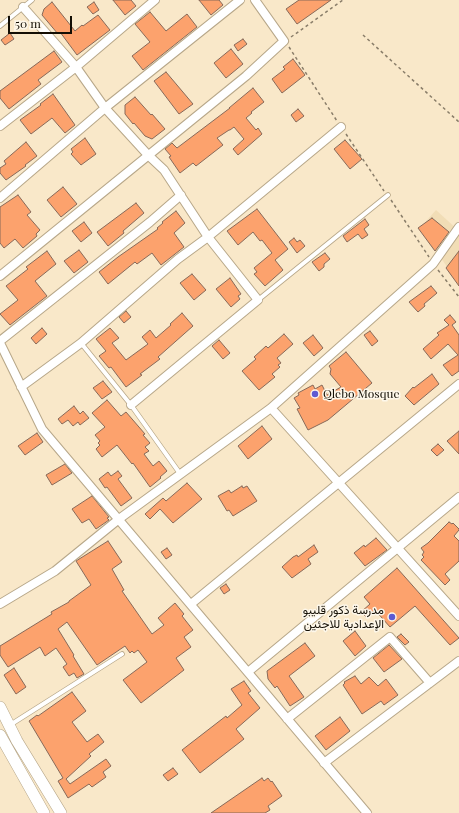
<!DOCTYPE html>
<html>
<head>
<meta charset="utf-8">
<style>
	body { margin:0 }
	#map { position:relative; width:459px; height:813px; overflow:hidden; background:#f9e8c9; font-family:"Playfair Display",serif }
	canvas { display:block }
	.scale { position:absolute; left:8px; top:16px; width:64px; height:18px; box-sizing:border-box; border:2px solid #130e04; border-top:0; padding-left:5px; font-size:12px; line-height:14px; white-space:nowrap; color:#130e04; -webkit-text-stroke:3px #fdf7ea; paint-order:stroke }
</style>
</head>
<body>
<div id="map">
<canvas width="459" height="813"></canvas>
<div class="scale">50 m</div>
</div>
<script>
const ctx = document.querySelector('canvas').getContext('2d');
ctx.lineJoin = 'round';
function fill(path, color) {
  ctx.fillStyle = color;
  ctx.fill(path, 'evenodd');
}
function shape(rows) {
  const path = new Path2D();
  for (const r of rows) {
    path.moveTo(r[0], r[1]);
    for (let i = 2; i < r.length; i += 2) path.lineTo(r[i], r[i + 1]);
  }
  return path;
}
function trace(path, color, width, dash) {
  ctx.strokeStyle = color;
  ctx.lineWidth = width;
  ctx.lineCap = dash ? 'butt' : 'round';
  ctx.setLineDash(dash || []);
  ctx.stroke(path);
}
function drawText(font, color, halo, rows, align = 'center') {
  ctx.font = font + ' "Playfair Display",Vazirmatn,serif';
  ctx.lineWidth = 3;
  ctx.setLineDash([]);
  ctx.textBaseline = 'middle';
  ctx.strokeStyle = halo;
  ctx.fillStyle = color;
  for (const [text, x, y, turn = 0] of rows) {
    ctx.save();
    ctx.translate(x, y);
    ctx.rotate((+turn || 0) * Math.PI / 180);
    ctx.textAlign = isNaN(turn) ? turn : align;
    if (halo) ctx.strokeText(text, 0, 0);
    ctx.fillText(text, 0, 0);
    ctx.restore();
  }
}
fill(shape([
	[436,210,459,231,459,284,420,228]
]), '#f1ddb6');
const building = shape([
	[113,0,131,0,136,6,125,15,113,0],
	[199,0,219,0,223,5,211,15,199,0],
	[299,0,331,0,297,24,286,9,299,0],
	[52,2,75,31,82,25,83,26,98,15,110,30,77,55,60,32,58,34,42,15,44,9,52,2],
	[94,2,99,10,93,14,87,7,94,2],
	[150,12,166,31,187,14,197,27,143,70,132,56,150,42,135,24,150,12],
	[10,33,14,39,5,45,1,40,10,33],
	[243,39,247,44,238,51,234,45,243,39],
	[231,49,243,64,226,78,214,63,231,49],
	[54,51,62,62,38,80,41,84,9,109,0,98,0,91,54,51],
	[293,59,305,75,282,93,272,79,285,69,283,67,293,59],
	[166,72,193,104,179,114,154,81,166,72],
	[253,88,264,102,251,112,252,113,246,118,256,130,258,128,262,134,238,155,233,149,244,139,234,127,230,130,229,130,217,138,223,145,196,166,193,163,180,173,169,157,171,156,165,149,172,143,177,148,230,108,229,108,253,88],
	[53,94,75,125,65,133,52,118,31,134,20,120,41,105,40,104,53,94],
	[135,97,151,115,152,114,165,129,152,139,145,136,134,123,133,124,125,114,125,105,135,97],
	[298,109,304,116,296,122,291,115,298,109],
	[85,138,96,154,81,165,71,154,73,152,71,149,85,138],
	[345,140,362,159,350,169,334,149,345,140],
	[26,142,37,156,25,165,26,166,6,180,0,173,0,168,6,164,4,161,26,142],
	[63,187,77,204,61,217,47,200,63,187],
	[18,195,31,212,27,215,40,230,36,234,37,236,23,248,15,239,4,248,0,243,0,207,18,195],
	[136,203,144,213,123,231,124,233,108,246,97,232,136,203],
	[257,209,288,249,275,260,283,270,265,286,254,274,257,272,254,268,272,253,262,240,260,241,253,232,238,245,227,231,257,209],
	[176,211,185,223,174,233,184,247,161,265,152,253,137,264,135,262,108,284,99,272,118,257,158,229,157,228,163,223,162,222,176,211],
	[432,218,449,232,435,251,418,228,432,218],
	[365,219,369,225,364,229,368,235,362,239,358,234,347,242,343,236,365,219],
	[84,222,92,233,81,242,72,231,84,222],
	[294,238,297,242,300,240,305,246,297,253,289,242,294,238],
	[79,250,88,262,74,273,64,261,79,250],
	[47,251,56,264,35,281,47,296,10,325,0,314,18,300,6,286,28,269,26,267,47,251],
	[459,251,459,286,446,268,459,251],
	[325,253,330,259,324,264,324,267,319,271,312,262,325,253],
	[192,274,206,290,194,300,180,283,192,274],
	[230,278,241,294,238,296,240,299,231,307,216,289,230,278],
	[431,286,437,293,424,304,425,306,418,312,409,302,431,286],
	[126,311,131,317,124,323,119,317,126,311],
	[182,313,193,326,158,357,160,359,140,374,142,375,126,387,111,367,109,368,99,356,106,351,96,339,110,328,119,338,112,343,126,360,148,344,142,337,150,330,156,338,171,325,170,324,182,313],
	[450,315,456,322,452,325,459,335,459,371,452,376,443,365,458,355,448,344,431,359,423,349,439,335,437,333,449,325,444,320,450,315],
	[42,328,47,334,36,344,31,338,42,328],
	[370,331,378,341,372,346,364,335,370,331],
	[284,334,293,344,277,358,281,363,278,365,280,367,272,374,275,377,259,390,242,371,256,359,254,357,266,346,268,348,284,334],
	[313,335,323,348,314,356,303,343,313,335],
	[219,340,230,353,223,359,212,346,219,340],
	[346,352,372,383,328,420,308,430,297,409,300,408,294,398,299,395,298,393,313,385,315,389,322,385,327,395,341,387,330,374,331,369,329,366,346,352],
	[432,374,439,384,414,405,405,396,413,387,414,388,432,374],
	[103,381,112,392,102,399,93,388,103,381],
	[107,400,121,416,126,412,145,434,143,435,150,443,145,447,149,451,144,454,153,466,159,461,167,471,160,477,161,478,150,487,133,463,132,464,117,445,102,457,96,449,100,445,98,443,100,441,95,435,105,427,92,413,107,400],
	[74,406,80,414,83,411,89,418,80,425,78,422,73,426,68,420,62,424,58,419,74,406],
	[262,426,272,439,248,459,238,446,262,426],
	[459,431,459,454,447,441,459,431],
	[37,433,43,442,25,455,18,446,37,433],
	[438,444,444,450,437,456,431,450,438,444],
	[65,464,72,473,52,485,46,475,65,464],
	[118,471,122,476,118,479,132,498,121,506,107,487,105,488,99,479,108,472,111,476,118,471],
	[187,483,202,499,173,523,160,509,150,519,145,514,163,498,166,501,187,483],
	[242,486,243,488,247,486,257,501,233,516,229,510,227,511,218,496,229,490,231,493,242,486],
	[92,496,109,517,107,518,109,520,96,529,89,519,82,523,72,509,92,496],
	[449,522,452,524,453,523,459,529,459,530,454,536,459,541,459,561,445,574,450,580,445,585,421,560,424,557,422,555,424,552,421,548,428,543,449,522],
	[376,538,387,550,365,566,354,553,364,545,365,547,376,538],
	[108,541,122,562,112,569,124,590,122,591,152,634,164,625,158,618,175,603,184,614,182,616,193,630,184,637,191,647,176,658,184,670,141,703,123,680,147,662,138,650,134,653,132,651,130,653,125,646,97,665,67,622,58,629,74,655,73,656,84,674,77,678,74,673,69,676,63,667,67,664,56,648,45,656,40,647,8,667,0,655,0,646,52,614,51,612,69,602,69,601,91,585,76,561,108,541],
	[314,545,318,552,308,559,311,564,292,578,282,567,293,557,297,555,298,557,314,545],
	[167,548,172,555,166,559,161,552,167,548],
	[397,568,459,638,450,645,415,606,390,627,375,610,366,617,361,612,370,604,364,597,397,568],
	[226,584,230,590,224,594,220,588,226,584],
	[355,631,366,646,355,656,343,641,355,631],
	[401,634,409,642,405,645,397,637,401,634],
	[305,643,315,656,289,676,304,697,290,706,277,686,275,688,268,679,267,671,305,643],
	[389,645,402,659,384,672,373,658,389,645],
	[14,668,26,687,16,694,4,675,14,668],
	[355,676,361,684,369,677,378,686,386,679,398,695,384,705,381,701,362,714,343,685,345,683,344,682,355,676],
	[244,681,251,691,248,693,260,708,236,729,244,739,200,773,182,750,226,716,227,718,242,705,231,689,244,681],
	[72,692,86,711,72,722,87,742,98,734,104,742,89,754,91,756,66,779,70,784,106,759,111,766,103,772,106,777,92,787,89,784,68,798,58,781,63,778,29,721,37,715,38,716,72,692],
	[340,717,350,731,326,750,315,736,340,717],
	[173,768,178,774,168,781,163,775,173,768],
	[262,778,264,781,268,778,271,782,272,781,282,796,268,806,270,810,265,813,211,813,262,778]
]);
fill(building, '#fca26d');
trace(building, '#876959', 1);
const service = shape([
	[0,26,32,0],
	[258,300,388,195],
	[81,343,131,405,181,475],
	[10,725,122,654]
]);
const minor = shape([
	[23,7,76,67,105,108,148,155,164,170,208,237,258,300,131,405],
	[0,126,76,67,155,0],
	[0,198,105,108,240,0],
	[0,276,246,76,284,41,255,0],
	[0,341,150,222,181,195],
	[0,343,42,429,367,813],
	[21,387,81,343,178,259,208,237,341,127],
	[271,408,459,616],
	[0,604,55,571,119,519,271,408,433,264,459,227],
	[191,604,459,384],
	[248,672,459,497],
	[287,719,390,637,430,683],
	[324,763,459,661]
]);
const secondary = shape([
	[0,707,17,741,61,813],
	[0,735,44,813]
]);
trace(service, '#b7a789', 5.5);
trace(minor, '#b7a789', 10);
trace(secondary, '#b7a789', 12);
trace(shape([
	[363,35,459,122],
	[291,37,343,0],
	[289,47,337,121],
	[346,134,384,191],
	[391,200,429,257],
	[438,270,459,297]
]), '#897d69', 1.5, [3, 3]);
trace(service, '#fff', 4);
trace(minor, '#fff', 8);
trace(secondary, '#fff', 11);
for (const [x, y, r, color] of [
	[315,394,4,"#5e5ad2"],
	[392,617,4,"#5e5ad2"]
]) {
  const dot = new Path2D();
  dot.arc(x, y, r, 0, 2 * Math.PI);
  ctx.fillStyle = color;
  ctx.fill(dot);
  trace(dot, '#fdf7ea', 1.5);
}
drawText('12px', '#130e04', '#fdf7ea', [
	["Qlebo Mosque",323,394],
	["مدرسة ذكور قليبو",384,610,"right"],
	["الإعدادية للاجئين",384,624,"right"]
], 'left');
</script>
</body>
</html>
